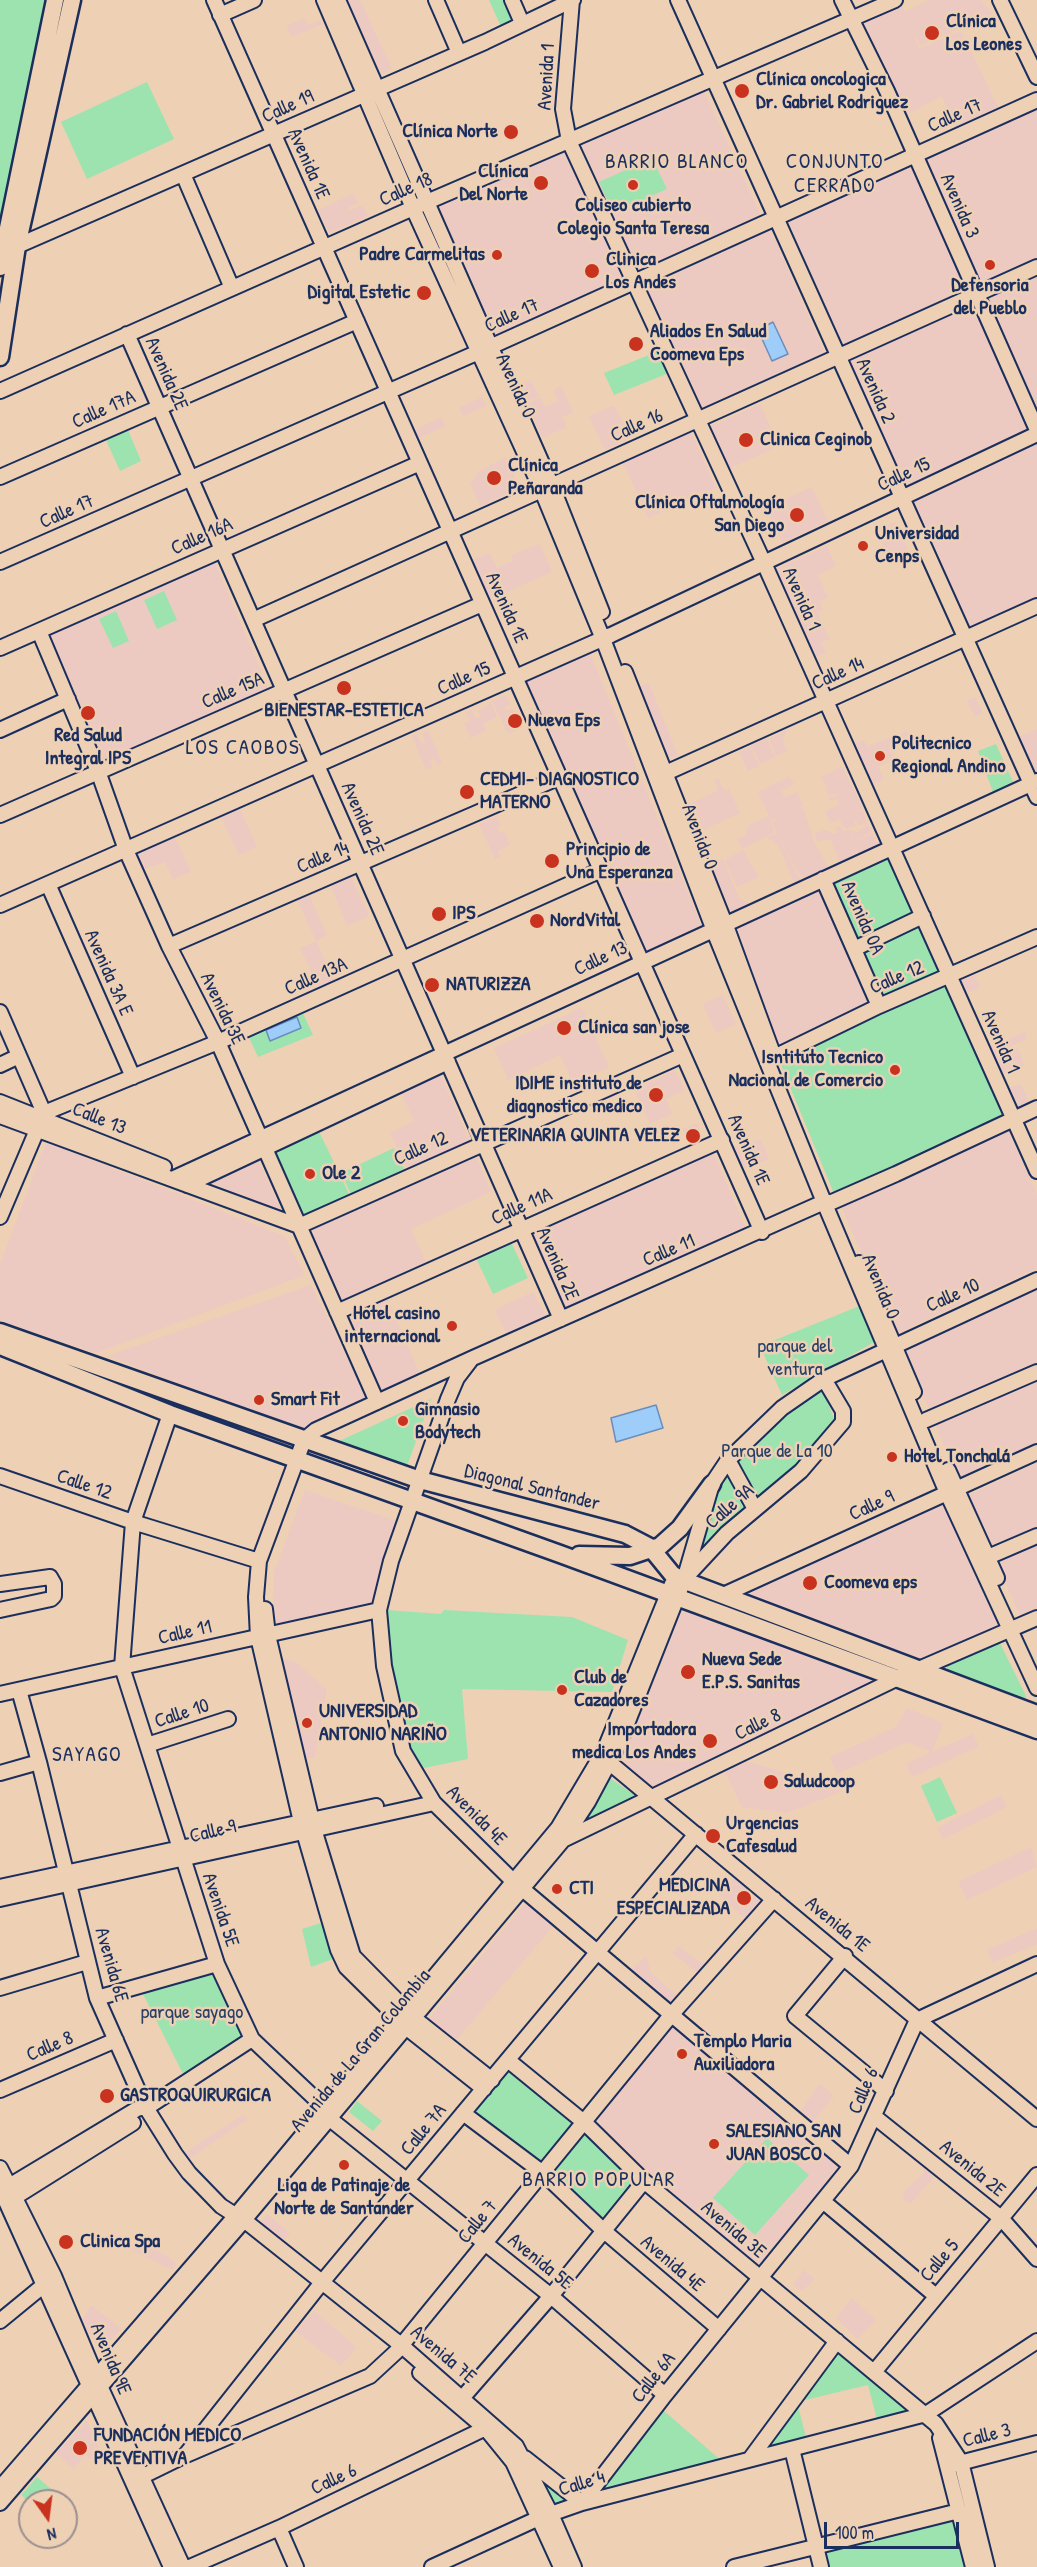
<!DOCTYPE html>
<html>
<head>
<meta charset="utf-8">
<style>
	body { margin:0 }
	#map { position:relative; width:1037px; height:2567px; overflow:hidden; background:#eed0b4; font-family:"Patrick Hand",sans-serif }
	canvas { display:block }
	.north { position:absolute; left:18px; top:2489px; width:60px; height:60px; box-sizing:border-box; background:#eed0b4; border:2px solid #9a9092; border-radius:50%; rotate:166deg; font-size:16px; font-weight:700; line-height:24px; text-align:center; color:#1b2f5e }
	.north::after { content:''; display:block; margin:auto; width:21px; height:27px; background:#c8321e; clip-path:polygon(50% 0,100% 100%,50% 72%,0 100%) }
	.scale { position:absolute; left:824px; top:2522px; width:135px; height:27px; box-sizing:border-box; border:3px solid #1b2f5e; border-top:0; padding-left:8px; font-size:18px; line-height:21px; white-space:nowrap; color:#1b2f5e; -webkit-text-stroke:4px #eed0b4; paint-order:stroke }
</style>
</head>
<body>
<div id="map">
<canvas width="1037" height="2567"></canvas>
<div class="north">N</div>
<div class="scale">100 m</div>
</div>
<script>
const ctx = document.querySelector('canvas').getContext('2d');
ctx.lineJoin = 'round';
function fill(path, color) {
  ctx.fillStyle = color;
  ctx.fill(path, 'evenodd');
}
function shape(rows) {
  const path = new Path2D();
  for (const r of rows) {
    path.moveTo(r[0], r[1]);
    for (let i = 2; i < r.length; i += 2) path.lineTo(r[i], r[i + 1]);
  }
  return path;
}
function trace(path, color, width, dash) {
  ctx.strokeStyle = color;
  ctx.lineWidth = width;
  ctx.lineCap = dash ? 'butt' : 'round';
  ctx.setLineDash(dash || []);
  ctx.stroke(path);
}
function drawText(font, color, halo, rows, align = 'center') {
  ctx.font = font + ' "Patrick Hand",sans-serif';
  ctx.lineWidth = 5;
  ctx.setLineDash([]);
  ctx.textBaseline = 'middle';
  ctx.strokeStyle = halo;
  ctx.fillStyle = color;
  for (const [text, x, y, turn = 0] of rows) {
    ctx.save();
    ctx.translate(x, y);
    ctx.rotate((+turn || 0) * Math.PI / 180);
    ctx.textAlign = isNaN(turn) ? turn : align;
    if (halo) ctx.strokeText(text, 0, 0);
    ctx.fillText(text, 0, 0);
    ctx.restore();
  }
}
fill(shape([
	[346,0,360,0,392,69,379,75],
	[928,0,981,0,993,14,920,46,912,30,919,49,961,31,1000,111,957,131,942,96,902,117,857,22,900,3,905,12],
	[305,18,308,25,321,20,323,24,291,37,286,26],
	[704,91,761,216,640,273,581,144],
	[1037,105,1037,600,962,634,779,222],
	[563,151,569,152,630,282,490,346,437,204],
	[353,194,358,203,348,208,349,211,362,205,368,216,329,233,318,210],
	[769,226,826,356,697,416,640,285],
	[531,380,539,396,528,401,523,385],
	[561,386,573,413,562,417,567,427,542,438,527,404,540,397,545,407,558,401,553,390],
	[482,397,486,406,463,416,459,408],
	[760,404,779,446,729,469,709,427],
	[614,405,631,438,605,450,589,416],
	[441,417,446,426,416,439,412,432],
	[690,430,716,488,648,518,622,460],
	[506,457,519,488,480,506,470,484,478,472],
	[812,487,828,521,782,543,766,508],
	[895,522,908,549,888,558,881,543,887,539,882,528],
	[540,544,552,572,490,599,472,560,490,553,497,568,513,561,511,555],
	[827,546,836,566,818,575,828,598,819,601,823,610,817,612,829,639,821,643,826,653,812,659,775,570],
	[213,558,271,694,94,772,35,640],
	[588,648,703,929,644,956,521,679],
	[649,683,678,755,668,759,638,687],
	[506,695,510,704,505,707,506,711,513,709,522,728,508,734,492,701],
	[975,697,983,712,975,717,967,701],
	[491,702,497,717,483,724,486,731,470,738,464,723,470,721,467,712,471,710,476,718,480,716,477,711,488,706],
	[1037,729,1037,775,1035,776,1017,738],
	[428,730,442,763,437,765,434,759,430,760,433,767,426,770,412,736,417,734,422,744,425,742,422,733],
	[786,731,783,741,787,751,776,756,769,739],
	[908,731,909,736,898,739,894,743,899,749,891,753,894,760,878,767,884,779,871,785,863,767,864,764,852,745,863,740,871,750,869,746,872,744],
	[767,739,775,757,761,764,751,746],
	[750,747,759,766,748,771,739,752],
	[842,766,863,808,846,817,862,810,867,823,858,826,856,822,862,817,854,821,856,826,845,829,839,819,830,823,825,811,839,804,837,799,829,801,829,797,836,796,837,793,828,795,826,784,820,778],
	[790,776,794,784,781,791,785,797,797,792,803,806,798,809,803,808,815,844,829,869,806,881,799,874,777,833,798,876,803,881,793,881,781,851,774,841,766,838,777,833,772,824,775,819,778,825,776,819,771,819,758,792],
	[718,778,725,791,729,789,740,813,701,831,688,805,718,790,714,780],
	[239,807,257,847,239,855,220,815],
	[769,816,774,833,742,849,737,839,745,835,749,825],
	[497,817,501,825,497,827,500,833,504,831,510,845,498,851,500,857,495,859,479,824],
	[868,824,872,832,855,841,873,834,879,847,869,851,867,847,868,851,859,855,854,844,858,855,841,864,830,839,817,842,815,833,826,830,833,834,838,832,835,827,841,826,843,831,849,830,853,842,850,830,857,832],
	[175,837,191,872,173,879,165,862,141,870,134,855],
	[743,850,759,877,737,887,725,860],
	[723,859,739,898,758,908,728,922,704,868],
	[350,874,369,916,347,926,329,881],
	[821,888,876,1009,780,1051,731,930],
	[307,890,327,935,316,941,335,982,320,989,300,948,316,941,295,895],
	[975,975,980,988,964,994,959,981],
	[723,995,736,1024,716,1033,703,1004],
	[582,1008,609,1067,574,1084,560,1055,508,1080,494,1048],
	[1025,1032,1027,1039,1000,1050,1002,1053,1018,1048,1024,1065,999,1076,989,1046],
	[438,1070,472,1145,409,1172,390,1133,414,1121,399,1088],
	[675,1070,685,1090,666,1099,672,1114,650,1124,634,1090],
	[1021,1084,1031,1106,1016,1113,1006,1089],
	[698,1123,701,1139,689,1144,682,1129],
	[1007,1128,1037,1194,1037,1268,896,1334,841,1206],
	[761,1139,769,1159,739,1172,730,1150],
	[46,1142,284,1236,305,1275,96,1353,0,1321,0,1264],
	[712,1150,748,1233,564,1314,527,1230],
	[474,1151,491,1192,411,1229,428,1267,339,1306,304,1227],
	[255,1155,283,1212,207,1181],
	[311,1285,369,1402,306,1432,107,1356],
	[1037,1287,1037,1448,960,1484,903,1347],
	[533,1292,547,1318,508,1337,495,1310],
	[387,1297,420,1374,378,1393,345,1315],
	[1037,1463,1037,1530,991,1551,967,1496],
	[305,1490,397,1521,371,1607,272,1628,274,1572],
	[943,1501,1000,1627,914,1665,738,1597],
	[1037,1541,1037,1610,1021,1617,995,1560],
	[681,1607,887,1679,644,1793,619,1763,640,1715],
	[276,1657,296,1662,327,1690,315,1757,302,1760],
	[907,1708,943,1723,932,1752,973,1734,979,1746,912,1777,906,1764,931,1752,907,1742,837,1774,830,1757,896,1727],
	[747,1761,843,1791,787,1813,742,1807,725,1772],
	[1001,1795,1007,1807,943,1839,937,1828],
	[1031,1847,1037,1867,967,1900,958,1882],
	[736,1875,769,1901,751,1924,719,1895,711,1904],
	[530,1898,557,1922,452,2045,426,2022],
	[1037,1928,1037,1944,993,1963,987,1950],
	[678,1946,710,1969,703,1977,673,1954],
	[646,1956,651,1973,683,2000,672,2007,631,1970],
	[671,2017,846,2166,762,2275,581,2123],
	[820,2083,834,2096,809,2127,796,2116],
	[243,2115,248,2119,186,2161,181,2155],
	[924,2168,935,2176,910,2204,904,2199,903,2193,922,2175],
	[267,2214,290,2233,281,2244,258,2225],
	[137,2238,176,2262,173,2270,131,2250],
	[804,2270,815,2279,802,2291,793,2284],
	[852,2298,876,2320,857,2339,836,2318],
	[91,2305,122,2329,100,2351,81,2321],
	[314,2311,357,2347,341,2366,295,2331],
	[87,2420,103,2457,96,2464,86,2455,73,2469,56,2453]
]), '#edcac1');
fill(shape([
	[0,0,50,0,0,228],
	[489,0,511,0,520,21,502,29],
	[147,82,174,139,87,179,61,122],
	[652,158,667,189,613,213,599,182],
	[659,351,669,373,614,395,604,373],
	[128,430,141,461,120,471,106,440],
	[164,591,177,620,157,629,144,600],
	[116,611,129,641,113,648,99,619],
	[996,744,1013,782,993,792,978,751],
	[888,855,917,916,854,946,827,885],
	[919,921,945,977,882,1005,858,949],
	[945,984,1005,1121,835,1196,779,1060],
	[301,1009,313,1035,258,1057,247,1033],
	[317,1127,350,1196,300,1217,272,1152],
	[394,1148,405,1171,352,1196,341,1173],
	[511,1242,528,1278,493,1294,476,1258],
	[862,1305,876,1341,782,1395,760,1346],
	[822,1386,834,1419,818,1445,798,1469,754,1503,735,1465,748,1448,784,1411],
	[431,1399,406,1469,335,1443],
	[729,1470,752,1508,692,1564,704,1513],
	[387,1610,441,1614,444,1610,572,1617,628,1640,612,1692,462,1689,468,1759,419,1769,407,1744,389,1689],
	[999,1641,1026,1696,1025,1699,947,1671,947,1666,951,1663],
	[940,1777,957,1813,937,1822,921,1786],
	[610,1778,640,1799,579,1827],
	[324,1922,336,1958,311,1967,302,1929],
	[211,1968,243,2038,184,2076,140,1988],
	[502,2062,573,2124,533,2169,464,2109],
	[357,2101,382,2121,373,2131,349,2112],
	[577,2128,638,2180,599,2225,538,2173],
	[767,2138,809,2175,755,2235,713,2198],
	[834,2347,919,2413,878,2423,868,2385,797,2402,807,2441,763,2448],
	[663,2410,724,2463,594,2497],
	[535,2470,573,2502,552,2508],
	[37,2477,65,2501,30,2503,21,2495],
	[958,2516,971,2567,828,2567,824,2548]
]), '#9de3b0');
const water = shape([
	[773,322,788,354,772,361,758,330,773,322],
	[297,1017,301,1028,270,1041,266,1030,297,1017],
	[656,1405,663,1428,616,1442,611,1418,656,1405]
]);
fill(water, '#9ecdfa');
trace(water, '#6a8ebc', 1.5);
const minor = shape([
	[214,0,762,1232],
	[324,0,413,208,542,491,603,639,716,936,824,1202,947,1493,1037,1688],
	[338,0,552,486,602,612],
	[436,0,459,53],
	[512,0,522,23],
	[572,0,563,109,569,141,764,563,1037,1171],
	[678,0,1037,797],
	[842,0,887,91,1037,430],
	[1000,0,1037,77],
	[220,15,254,0],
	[183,174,232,288],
	[17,246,485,42,573,0],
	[127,334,561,1319],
	[0,391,413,208,895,0],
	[0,477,357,321],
	[0,562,490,347,1037,100],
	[253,620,1037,267],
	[39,631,98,771,126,850,169,946,218,1042,377,1402],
	[0,648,420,463],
	[625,672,728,931,772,1051],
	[0,730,68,699],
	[659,776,1037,606],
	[0,815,482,604],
	[823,879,879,1006],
	[48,884,133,1077],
	[0,905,611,635,1037,434],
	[169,946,560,777],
	[854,949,923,916],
	[0,1012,44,1113,42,1117],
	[774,1057,879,1006,1037,937],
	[0,1065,19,1056],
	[0,1102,164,1167],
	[44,1113,218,1042,601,870],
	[0,1116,299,1226,683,1055],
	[172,1179,1037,781],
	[187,1185,448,1062],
	[0,1217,37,1130],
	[859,1263,914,1392],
	[337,1312,722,1140],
	[470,1361,457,1378,448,1399,391,1561,379,1610,384,1666,403,1751,434,1803,513,1881,851,2166],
	[170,1414,133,1522,122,1667,217,1964,252,2039,325,2108],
	[926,1420,1037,1372],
	[728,1460,755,1509],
	[948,1470,997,1578],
	[0,1476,133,1522,259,1561],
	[988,1557,1037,1536],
	[687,1576,727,1533,801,1471,843,1422,843,1411,824,1379],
	[0,1584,50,1577,54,1584,54,1596,51,1599,0,1610],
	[723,1595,1037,1452],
	[265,1609,268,1635,314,1829,353,1956,414,2018,492,2080],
	[19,1690,39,1762,97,1998,145,2106,175,2154,189,2173,221,2206,249,2224,401,2345,516,2446,551,2514,574,2567],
	[0,1694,379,1610],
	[147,1745,228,1719],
	[610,1763,1037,2119],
	[0,1773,39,1762],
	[565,1839,898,1678,1037,1618],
	[0,1887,376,1806],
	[0,1899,434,1803],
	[845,1956,795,2016,886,2091],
	[0,1988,87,1962],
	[97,1998,217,1964],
	[509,2061,585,2123,644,2181,936,2424,961,2462,987,2567],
	[484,2089,412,2032,346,1967,338,1950,301,1822,258,1637,256,1597,259,1561,304,1440,316,1430,473,1358,824,1202,832,1202,896,1174,1037,1108],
	[0,2090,116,2040],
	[463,2113,543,2173,604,2231,719,2329],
	[875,2117,1001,2218,1037,2259],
	[330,2119,551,2296,665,2395],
	[0,2168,54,2276,100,2386,183,2567],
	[0,2188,171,2567],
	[4,2189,137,2109,151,2105,252,2039],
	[9,2201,133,2123],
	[824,2202,936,2296],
	[0,2321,50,2280],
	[874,2372,1037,2175],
	[420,2373,487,2430,513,2462,561,2567],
	[457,2404,551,2296,644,2181],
	[940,2438,973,2567],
	[792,2449,821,2567],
	[187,2453,323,2281,696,1834],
	[525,2458,582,2503],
	[750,2459,837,2341],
	[952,2465,1037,2443],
	[141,2477,186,2455,370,2376,396,2352,672,2014,774,1899],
	[0,2488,232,2220,558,1828,605,1749,672,1584],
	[0,2503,239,2226,563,1840,588,1802,619,1744,684,1580,712,1484,728,1460,782,1408,824,1379,1037,1280],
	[582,2503,665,2395,851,2166,917,2020,1037,1964],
	[279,2528,296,2567],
	[190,2567,279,2528,492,2425],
	[432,2567,539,2518,582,2503,926,2414,1037,2341],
	[734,2567,959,2511]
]);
const major = shape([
	[0,267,55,0],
	[0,357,17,246,72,0],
	[0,1332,420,1480,625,1534,650,1547,672,1574,680,1579,1037,1714],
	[0,1346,170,1414,560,1554,1037,1730],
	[579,1555,630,1556,660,1546,680,1528,712,1484]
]);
trace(minor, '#1b2f5e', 18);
trace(major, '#1b2f5e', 21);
trace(minor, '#eed0b4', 14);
trace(major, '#eed0b4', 16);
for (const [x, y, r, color] of [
	[932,33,8,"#c8321e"],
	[742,91,8,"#c8321e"],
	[511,132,8,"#c8321e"],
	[541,183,8,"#c8321e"],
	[633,185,6,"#c8321e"],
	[497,255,6,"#c8321e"],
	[990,265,6,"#c8321e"],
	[592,271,8,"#c8321e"],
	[424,293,8,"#c8321e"],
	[636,344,8,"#c8321e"],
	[746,440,8,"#c8321e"],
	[494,478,8,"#c8321e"],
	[797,515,8,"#c8321e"],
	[863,546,6,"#c8321e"],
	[344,688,8,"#c8321e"],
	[88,713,8,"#c8321e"],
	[515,721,8,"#c8321e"],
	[880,756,6,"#c8321e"],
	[467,792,8,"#c8321e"],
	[552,861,8,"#c8321e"],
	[439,914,8,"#c8321e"],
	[537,921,8,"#c8321e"],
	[432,985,8,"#c8321e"],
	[564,1028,8,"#c8321e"],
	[895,1070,6,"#c8321e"],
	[656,1095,8,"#c8321e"],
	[693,1136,8,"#c8321e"],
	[310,1174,6,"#c8321e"],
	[452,1326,6,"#c8321e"],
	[259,1400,6,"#c8321e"],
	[403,1421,6,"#c8321e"],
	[892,1457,6,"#c8321e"],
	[810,1583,8,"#c8321e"],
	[688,1672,8,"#c8321e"],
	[562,1690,6,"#c8321e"],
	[307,1723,6,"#c8321e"],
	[710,1741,8,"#c8321e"],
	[771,1782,8,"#c8321e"],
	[713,1836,8,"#c8321e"],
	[557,1889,6,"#c8321e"],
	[744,1898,8,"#c8321e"],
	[682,2054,6,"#c8321e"],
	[107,2096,8,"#c8321e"],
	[714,2144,6,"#c8321e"],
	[344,2165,6,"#c8321e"],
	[66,2242,8,"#c8321e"],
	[80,2448,8,"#c8321e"]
]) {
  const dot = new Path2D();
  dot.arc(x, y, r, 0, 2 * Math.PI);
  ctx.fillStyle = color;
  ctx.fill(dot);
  trace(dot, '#eed0b4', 2);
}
drawText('bold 20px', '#1b2f5e', '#eed0b4', [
	["Clínica",946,22],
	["Los Leones",946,45],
	["Clínica oncologica",756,80],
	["Dr. Gabriel Rodriguez",756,103],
	["Clínica Norte",498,132,"right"],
	["Clínica",528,172,"right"],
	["Del Norte",528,195,"right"],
	["Coliseo cubierto",633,206,"center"],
	["Colegio Santa Teresa",633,229,"center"],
	["Padre Carmelitas",485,255,"right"],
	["Clinica",606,260],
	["Los Andes",606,283],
	["Defensoria",990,286,"center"],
	["del Pueblo",990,309,"center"],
	["Digital Estetic",410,293,"right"],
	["Aliados En Salud",650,332],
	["Coomeva Eps",650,355],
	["Clinica Ceginob",760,440],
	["Clínica",508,466],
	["Peñaranda",508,489],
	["Clínica Oftalmología",784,503,"right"],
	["San Diego",784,526,"right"],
	["Universidad",875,534],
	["Cenps",875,557],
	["BIENESTAR-ESTETICA",344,711,"center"],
	["Nueva Eps",528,721],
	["Red Salud",88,736,"center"],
	["Integral IPS",88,759,"center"],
	["Politecnico",892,744],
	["Regional Andino",892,767],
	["CEDMI- DIAGNOSTICO",480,780],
	["MATERNO",480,803],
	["Principio de",566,850],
	["Una Esperanza",566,873],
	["IPS",452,914],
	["NordVital",550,921],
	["NATURIZZA",446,985],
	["Clínica san jose",578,1028],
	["Isntituto Tecnico",883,1058,"right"],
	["Nacional de Comercio",883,1081,"right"],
	["IDIME instituto de",642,1084,"right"],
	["diagnostico medico",642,1107,"right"],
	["VETERINARIA QUINTA VELEZ",680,1136,"right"],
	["Ole 2",322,1174],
	["Hotel casino",440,1314,"right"],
	["internacional",440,1337,"right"],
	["Smart Fit",271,1400],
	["Gimnasio",415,1410],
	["Bodytech",415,1433],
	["Hotel Tonchalá",904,1457],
	["Coomeva eps",824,1583],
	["Nueva Sede",702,1660],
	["E.P.S. Sanitas",702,1683],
	["Club de",574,1678],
	["Cazadores",574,1701],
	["UNIVERSIDAD",319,1712],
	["ANTONIO NARIÑO",319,1735],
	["Importadora",696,1730,"right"],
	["medica Los Andes",696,1753,"right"],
	["Saludcoop",784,1782],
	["Urgencias",726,1824],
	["Cafesalud",726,1847],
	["MEDICINA",730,1886,"right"],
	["ESPECIALIZADA",730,1909,"right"],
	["CTI",569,1889],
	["Templo Maria",694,2042],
	["Auxiliadora",694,2065],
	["GASTROQUIRURGICA",120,2096],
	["SALESIANO SAN",726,2132],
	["JUAN BOSCO",726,2155],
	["Liga de Patinaje de",344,2186,"center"],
	["Norte de Santander",344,2209,"center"],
	["Clinica Spa",80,2242],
	["FUNDACIÓN MEDICO",94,2436],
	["PREVENTIVA",94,2459]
], 'left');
drawText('20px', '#1b2f5e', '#eed0b4', [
	["Avenida 1",547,77,-87],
	["Calle 19",288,107,-24],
	["Calle 17",955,116,-24],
	["Avenida 1E",308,164,66],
	["Calle 18",406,190,-24],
	["Avenida 3",959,206,66],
	["Calle 17",512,316,-24],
	["Avenida 2E",166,374,66],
	["Avenida 0",515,386,65],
	["Avenida 2",875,391,66],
	["Calle 17A",104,410,-24],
	["Calle 16",637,426,-24],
	["Calle 15",904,475,-25],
	["Calle 17",67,512,-24],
	["Calle 16A",202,537,-24],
	["Avenida 1",801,599,66],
	["Avenida 1E",506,608,66],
	["Calle 14",838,674,-24],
	["Calle 15",464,679,-24],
	["Calle 15A",233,691,-23],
	["Avenida 2E",362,819,66],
	["Avenida 0",699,837,69],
	["Calle 14",323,858,-23],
	["Avenida 0A",862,918,66],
	["Calle 13",601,959,-25],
	["Avenida 3A E",108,973,66],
	["Calle 13A",316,977,-24],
	["Calle 12",897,978,-23],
	["Avenida 3E",222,1009,64],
	["Avenida 1",1000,1042,66],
	["Calle 13",99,1119,22],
	["Calle 12",421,1149,-24],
	["Avenida 1E",748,1150,66],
	["Calle 11A",522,1207,-24],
	["Calle 11",669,1251,-23],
	["Avenida 2E",557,1264,66],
	["Avenida 0",880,1287,67],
	["Calle 10",953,1296,-24],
	["Calle 12",84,1485,19],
	["Diagonal Santander",532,1488,14],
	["Calle 9",872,1506,-25],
	["Calle 9A",730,1507,-41],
	["Calle 11",185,1633,-13],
	["Calle 10",182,1714,-18],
	["Calle 8",758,1725,-26],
	["Avenida 4E",476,1816,45],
	["Calle 9",213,1832,-13],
	["Avenida 5E",220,1910,71],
	["Avenida 1E",837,1925,39],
	["Avenida 6E",111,1965,74],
	["Calle 8",50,2047,-23],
	["Avenida de La Gran Colombia",361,2051,-50],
	["Calle 6",864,2091,-67],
	["Calle 7A",424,2130,-51],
	["Avenida 2E",972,2169,39],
	["Calle 7",478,2222,-51],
	["Avenida 3E",733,2230,40],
	["Calle 5",940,2261,-50],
	["Avenida 5E",540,2262,39],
	["Avenida 4E",672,2264,40],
	["Avenida 7E",443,2355,40],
	["Avenida 9E",110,2359,67],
	["Calle 6A",654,2378,-52],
	["Calle 3",987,2436,-14],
	["Calle 6",334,2480,-25],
	["Calle 4",582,2484,-17]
]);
drawText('20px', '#284166', '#eed0b4', [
	["parque del",795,1347],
	["ventura",795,1370],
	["Parque de La 10",777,1452],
	["parque sayago",192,2013]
]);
ctx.letterSpacing = '1.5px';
drawText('21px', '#1b2f5e', '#eed0b4', [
	["BARRIO BLANCO",677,162],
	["CONJUNTO",835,162],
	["CERRADO",835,186],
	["LOS CAOBOS",243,748],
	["SAYAGO",87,1755],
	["BARRIO POPULAR",599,2180]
]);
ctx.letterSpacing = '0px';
</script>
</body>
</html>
